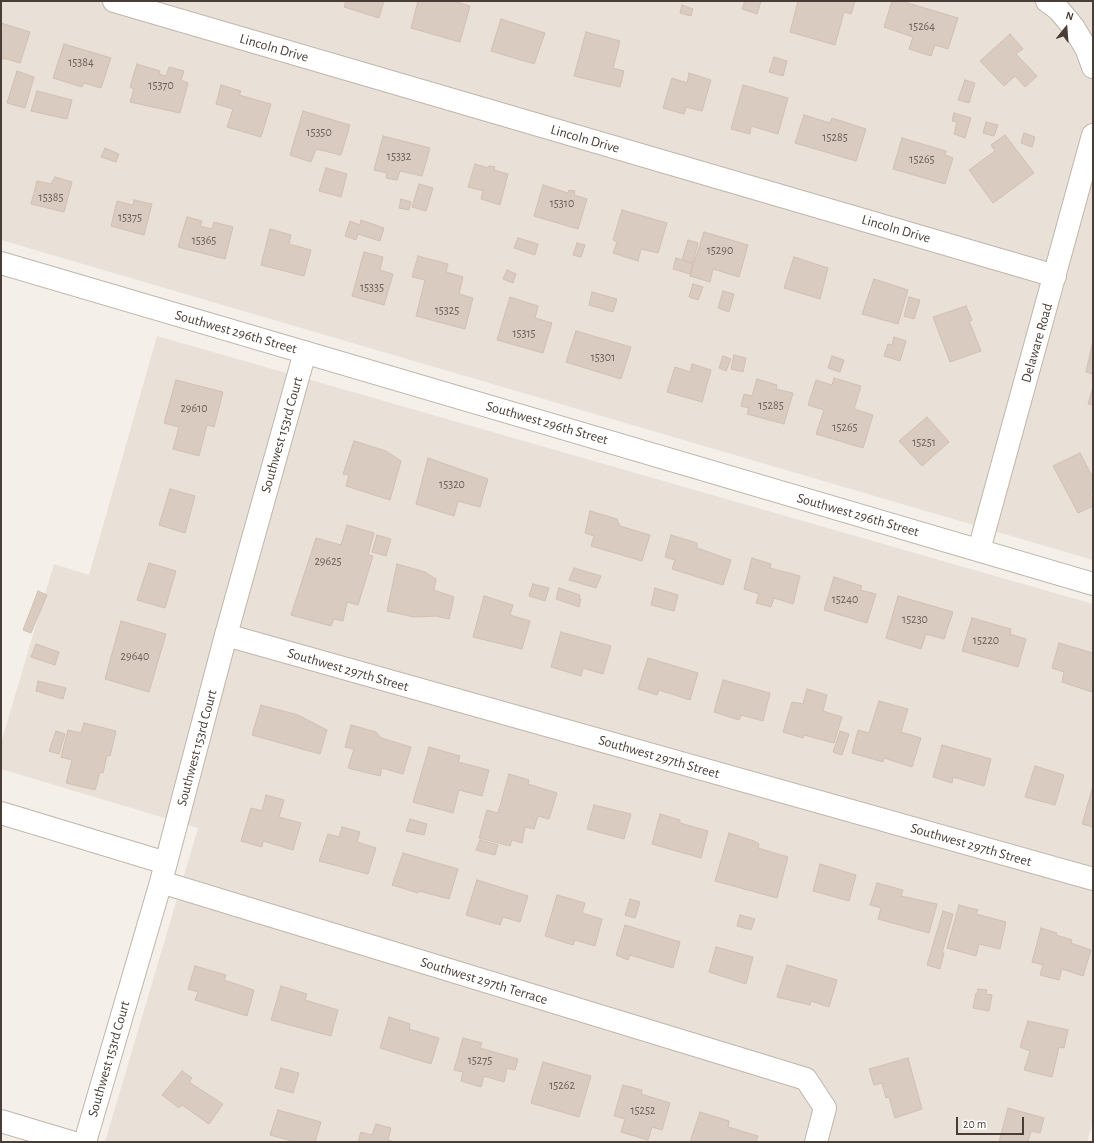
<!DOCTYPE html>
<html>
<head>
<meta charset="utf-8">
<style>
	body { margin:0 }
	#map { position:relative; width:1094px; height:1143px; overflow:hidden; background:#f5efe9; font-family:"Alegreya Sans",sans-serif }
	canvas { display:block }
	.frame { position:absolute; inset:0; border:2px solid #493e37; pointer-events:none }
	.north { position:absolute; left:1046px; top:8px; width:40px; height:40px; -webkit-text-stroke:3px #fff; paint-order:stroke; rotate:17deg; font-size:11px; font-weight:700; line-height:16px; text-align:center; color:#493e37 }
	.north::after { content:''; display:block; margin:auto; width:14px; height:18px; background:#493e37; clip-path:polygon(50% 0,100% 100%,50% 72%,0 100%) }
	.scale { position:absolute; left:956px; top:1117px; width:68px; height:18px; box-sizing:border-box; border:2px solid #493e37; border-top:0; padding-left:5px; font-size:12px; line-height:14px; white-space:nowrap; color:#493e37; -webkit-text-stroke:3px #fff; paint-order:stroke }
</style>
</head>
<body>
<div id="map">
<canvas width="1094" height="1143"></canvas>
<div class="frame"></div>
<div class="north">N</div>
<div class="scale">20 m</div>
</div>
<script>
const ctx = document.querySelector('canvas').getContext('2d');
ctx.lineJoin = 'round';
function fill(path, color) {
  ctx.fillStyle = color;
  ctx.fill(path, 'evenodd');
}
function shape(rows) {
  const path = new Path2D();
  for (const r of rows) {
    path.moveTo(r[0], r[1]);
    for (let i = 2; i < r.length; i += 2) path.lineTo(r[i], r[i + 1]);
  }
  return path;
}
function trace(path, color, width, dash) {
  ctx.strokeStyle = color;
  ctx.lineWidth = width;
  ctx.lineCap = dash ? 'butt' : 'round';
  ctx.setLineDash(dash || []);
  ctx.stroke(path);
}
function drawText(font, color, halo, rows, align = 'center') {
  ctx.font = font + ' "Alegreya Sans",sans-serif';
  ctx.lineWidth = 3;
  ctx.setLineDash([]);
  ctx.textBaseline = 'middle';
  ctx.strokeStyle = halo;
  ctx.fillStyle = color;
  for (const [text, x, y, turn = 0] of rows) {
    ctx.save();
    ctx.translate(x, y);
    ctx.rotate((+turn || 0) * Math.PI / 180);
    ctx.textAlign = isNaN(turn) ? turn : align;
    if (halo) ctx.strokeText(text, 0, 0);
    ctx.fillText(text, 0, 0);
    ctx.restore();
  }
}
fill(shape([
	[1,1,1093,1,1093,560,1,240],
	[157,336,1093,604,1093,1121,1087,1142,105,1142,198,828,1,769,1,743,54,564,89,575]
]), '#e9e0d7');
const building = shape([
	[346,1,384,1,379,18,344,7,346,1],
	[418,1,453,1,470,6,460,42,411,28,418,1],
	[745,1,761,1,757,14,742,9,745,1],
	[798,1,855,1,851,14,844,12,835,45,790,32,798,1],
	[892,1,901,1,958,18,948,49,935,45,931,56,909,49,913,37,884,27,892,1],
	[682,5,693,9,691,16,680,13,682,5],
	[501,19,545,33,534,64,491,51,501,19],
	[1,23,30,32,20,63,3,58,1,61,1,23],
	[586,32,620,41,613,68,624,71,620,87,574,76,586,32],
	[1010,34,1023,49,1016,54,1037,76,1025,87,1015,76,1004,86,980,61,1010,34],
	[64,44,111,58,101,88,84,83,82,87,53,78,64,44],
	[774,57,787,61,783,76,769,72,774,57],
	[137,64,160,71,159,74,166,76,169,67,184,71,181,80,188,83,180,113,130,102,134,89,130,87,137,64],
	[17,71,34,77,25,108,7,103,17,71],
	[689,73,711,80,702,111,686,107,684,114,663,108,672,78,687,83,689,73],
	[965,80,975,83,969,103,958,100,965,80],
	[221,85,241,91,239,95,271,104,261,137,227,127,233,109,216,104,221,85],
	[743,85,788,98,778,134,751,126,750,134,731,129,743,85],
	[37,91,72,100,67,119,31,111,37,91],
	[303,111,350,125,341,155,316,149,311,162,290,155,303,111],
	[954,113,971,118,965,138,954,134,957,122,952,121,954,113],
	[804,115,830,123,832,118,866,129,856,161,795,143,804,115],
	[986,122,998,125,994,136,983,133,986,122],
	[1024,133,1035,137,1032,147,1021,143,1024,133],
	[1005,135,1034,173,993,203,969,170,995,151,991,145,1005,135],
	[383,136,430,148,422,176,400,171,397,180,386,178,387,173,374,170,383,136],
	[902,138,946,151,945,155,953,158,945,184,893,169,902,138],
	[105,148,119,154,116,162,101,157,105,148],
	[475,164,488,168,489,166,495,167,494,170,508,174,500,205,481,199,483,191,468,187,475,164],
	[326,168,347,174,341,197,319,191,326,168],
	[55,177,72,182,64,212,31,204,37,181,51,184,55,177],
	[419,184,433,188,426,211,412,207,419,184],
	[543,185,568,193,569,190,575,191,574,195,587,199,578,229,534,216,543,185],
	[401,199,411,202,409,210,399,208,401,199],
	[134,200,152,204,144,235,111,226,117,201,133,205,134,200],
	[622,210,667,223,658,253,641,249,638,261,613,253,617,242,613,240,622,210],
	[187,217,202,221,200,226,212,229,214,222,233,227,225,259,178,247,187,217],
	[361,220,384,228,380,241,358,234,356,240,345,236,350,221,360,225,361,220],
	[270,229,291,235,289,244,311,250,304,276,261,265,270,229],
	[704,232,748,245,739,277,713,269,710,282,690,276,704,232],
	[518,238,538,244,535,255,514,248,518,238],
	[688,240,698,243,693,263,682,260,688,240],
	[577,243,585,245,581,257,573,255,577,243],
	[364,252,383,257,380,270,393,274,384,305,352,296,364,252],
	[418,256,448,264,446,272,463,277,459,294,473,298,465,329,416,316,425,280,412,277,418,256],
	[794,257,828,268,820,299,784,288,794,257],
	[676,258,693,264,690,274,673,269,676,258],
	[507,270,516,274,513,283,503,279,507,270],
	[874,279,908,290,898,324,862,314,874,279],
	[693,284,703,287,698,300,689,297,693,284],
	[723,291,734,294,729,312,718,308,723,291],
	[592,292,617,299,613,312,589,305,592,292],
	[510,297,538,306,535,318,552,323,543,353,497,340,510,297],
	[909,297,920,300,914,319,904,316,909,297],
	[966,306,972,320,969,321,981,351,950,362,933,317,966,306],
	[576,331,631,347,621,379,566,362,576,331],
	[894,337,906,341,900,361,884,356,888,344,892,345,894,337],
	[1092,345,1093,345,1093,374,1086,372,1092,345],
	[734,355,746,358,743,372,731,369,734,355],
	[723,356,731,359,726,371,719,368,723,356],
	[832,356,844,360,840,372,828,368,832,356],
	[692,364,711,370,702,402,667,392,675,367,690,372,692,364],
	[834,378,861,386,854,409,873,415,863,448,816,434,824,410,808,405,816,380,832,385,834,378],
	[757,379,777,385,776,389,793,393,784,424,747,414,749,408,741,406,744,394,752,396,757,379],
	[176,380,223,392,214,427,207,425,199,456,173,449,179,427,164,423,176,380],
	[1093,387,1093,405,1088,404,1093,387],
	[927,417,949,442,922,466,899,441,927,417],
	[354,441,386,451,401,461,390,500,346,486,349,475,343,474,354,441],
	[1080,453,1093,478,1093,492,1090,494,1093,500,1093,506,1078,513,1053,466,1080,453],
	[428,458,488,479,480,507,458,501,454,516,416,504,428,458],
	[170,489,195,496,185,533,159,525,170,489],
	[590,511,617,519,620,526,650,535,642,561,591,546,594,536,585,533,590,511],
	[347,525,374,533,368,555,373,556,358,605,347,602,343,621,334,619,331,626,291,615,316,538,341,545,347,525],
	[377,535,391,539,386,556,372,552,377,535],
	[671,535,697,543,697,548,731,560,723,585,672,569,675,560,665,557,671,535],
	[752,558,771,564,770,568,800,576,793,604,774,598,771,607,756,603,759,594,744,589,752,558],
	[149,563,176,571,165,608,137,600,149,563],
	[397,564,425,572,436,579,434,590,454,597,449,619,436,616,414,617,387,611,397,564],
	[574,568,601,576,596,588,569,580,574,568],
	[834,577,862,586,860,590,876,594,867,623,824,610,834,577],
	[533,584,549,588,545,601,529,596,533,584],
	[559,588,580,595,579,599,581,599,579,607,556,599,559,588],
	[655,588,678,595,674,611,651,605,655,588],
	[38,591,47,595,31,633,23,630,38,591],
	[484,596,513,605,510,615,530,621,522,649,473,637,484,596],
	[898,596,953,612,944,639,926,634,921,649,886,638,898,596],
	[972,618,1011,629,1010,634,1026,639,1018,667,962,651,972,618],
	[121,621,166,634,149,692,105,679,121,621],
	[561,632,611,646,603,674,583,668,581,676,551,667,561,632],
	[1059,643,1093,653,1092,692,1062,682,1064,672,1052,668,1059,643],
	[36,644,59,652,55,665,31,657,36,644],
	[648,658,698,673,690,700,659,690,657,695,638,689,648,658],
	[723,680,770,693,763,721,741,715,739,720,714,712,723,680],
	[38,681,66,688,63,699,36,691,38,681],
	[807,689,827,695,823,711,842,717,834,743,804,735,803,738,783,732,792,702,803,704,807,689],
	[879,701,908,709,901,732,921,738,912,767,884,758,883,762,852,753,858,730,869,733,879,701],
	[261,705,298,715,327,730,320,754,252,735,261,705],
	[84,723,116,731,110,756,107,755,103,773,100,772,95,790,66,783,72,760,61,757,68,730,81,733,84,723],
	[351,725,376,732,381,738,411,747,403,774,382,768,380,776,348,768,354,749,345,747,351,725],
	[56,731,65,734,59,754,49,751,56,731],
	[840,731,849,734,842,755,833,752,840,731],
	[942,745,991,759,984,786,953,777,952,783,933,777,942,745],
	[429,747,460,756,458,762,489,770,482,796,459,790,453,813,413,802,429,747],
	[1035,766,1064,775,1055,805,1025,797,1035,766],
	[509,774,529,780,528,784,557,793,549,819,538,816,534,829,525,827,522,843,512,840,510,846,479,838,487,810,498,813,509,774],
	[1093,786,1093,827,1082,824,1093,786],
	[266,795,284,800,279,817,301,823,293,850,263,841,262,847,241,841,251,808,262,811,266,795],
	[594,805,631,814,624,839,587,829,594,805],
	[660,814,680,820,680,823,708,831,701,858,652,844,660,814],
	[410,819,427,824,424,835,406,831,410,819],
	[342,827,360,832,357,842,376,848,368,874,319,861,328,834,339,837,342,827],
	[729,833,754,841,759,844,758,848,788,857,777,898,715,881,729,833],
	[480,840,498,845,495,855,476,850,480,840],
	[403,853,458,869,449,899,419,891,418,893,392,885,403,853],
	[820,864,856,875,849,901,813,891,820,864],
	[477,880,528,896,520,922,503,917,500,925,466,915,477,880],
	[877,883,903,890,901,896,937,904,929,933,878,919,881,908,870,905,877,883],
	[557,895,585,903,582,913,602,919,595,946,575,940,573,945,545,936,557,895],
	[630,899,640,902,635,918,625,915,630,899],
	[959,905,978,910,976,914,1006,922,1000,949,979,944,976,956,947,948,959,905],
	[943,911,953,914,942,953,944,953,940,969,927,965,943,911],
	[740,915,755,919,751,930,737,926,740,915],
	[625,925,680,942,673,968,630,955,628,960,616,955,625,925],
	[1041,928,1057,933,1056,935,1072,940,1071,943,1091,950,1083,976,1062,969,1059,980,1040,975,1043,965,1032,962,1041,928],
	[716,947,753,957,746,984,709,972,716,947],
	[787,965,837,980,829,1007,811,1001,810,1005,777,997,787,965],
	[195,966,226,975,224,980,254,990,247,1016,195,1000,198,992,188,989,195,966],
	[281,986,307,994,305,1000,338,1010,331,1036,271,1020,281,986],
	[978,989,987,990,986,994,992,995,989,1011,973,1008,976,993,978,993,978,989],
	[389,1017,410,1024,409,1029,439,1038,431,1064,380,1048,389,1017],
	[1028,1021,1068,1030,1064,1048,1059,1047,1052,1077,1024,1070,1030,1051,1020,1047,1028,1021],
	[463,1038,482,1043,480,1048,518,1059,515,1070,507,1068,504,1082,484,1076,481,1087,461,1081,463,1072,454,1070,463,1038],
	[908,1058,922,1109,895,1118,889,1097,886,1098,882,1083,874,1085,869,1069,908,1058],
	[543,1062,591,1076,579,1117,531,1103,543,1062],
	[281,1068,299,1073,293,1093,275,1088,281,1068],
	[182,1071,192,1078,189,1082,223,1104,209,1124,182,1105,179,1108,162,1095,182,1071],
	[623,1085,642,1090,641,1094,670,1103,662,1130,652,1127,648,1140,621,1132,625,1119,614,1116,623,1085],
	[1008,1108,1044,1118,1040,1133,1031,1131,1028,1142,999,1142,1008,1108],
	[278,1110,321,1122,315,1142,296,1142,270,1135,278,1110],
	[700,1112,729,1121,728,1127,758,1136,756,1142,690,1142,700,1112],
	[376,1124,391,1128,388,1140,395,1142,358,1142,361,1132,372,1135,376,1124]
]);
fill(building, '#dacbc1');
trace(building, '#d2bfb1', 1);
const minor = shape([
	[114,1,1055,276],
	[1047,1,1059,10,1074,28,1087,50,1093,67],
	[1,263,1093,584],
	[979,550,1093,135],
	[226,635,1093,879],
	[1,813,166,863],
	[161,882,806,1079,825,1108,816,1142],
	[1,1121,71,1142],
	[85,1142,161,882,226,635,305,352]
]);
trace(minor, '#c0b5ab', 24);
trace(minor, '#fff', 22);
drawText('12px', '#6d615a', null, [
	["15264",922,26],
	["15384",81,62],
	["15370",161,85],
	["15350",319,132],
	["15285",835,137],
	["15332",399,156],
	["15265",922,159],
	["15385",51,197],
	["15310",562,203],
	["15375",130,217],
	["15365",204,240],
	["15290",720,250],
	["15335",372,287],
	["15325",447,310],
	["15315",524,333],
	["15301",603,357],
	["15285",771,405],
	["29610",194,408],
	["15265",845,427],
	["15251",924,442],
	["15320",452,484],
	["29625",328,561],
	["15240",845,599],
	["15230",915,619],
	["15220",986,640],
	["29640",135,656],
	["15275",480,1060],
	["15262",562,1085],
	["15252",643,1110]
]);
drawText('14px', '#493e37', '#fff', [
	["Lincoln Drive",274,48,16],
	["Lincoln Drive",585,139,16],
	["Lincoln Drive",896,229,16],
	["Southwest 296th Street",236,332,16],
	["Delaware Road",1037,343,-74],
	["Southwest 296th Street",547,423,16],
	["Southwest 153rd Court",282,435,-74],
	["Southwest 296th Street",858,515,16],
	["Southwest 297th Street",348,670,16],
	["Southwest 153rd Court",197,748,-75],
	["Southwest 297th Street",659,757,16],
	["Southwest 297th Street",971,845,16],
	["Southwest 297th Terrace",484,981,17],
	["Southwest 153rd Court",109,1059,-74]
]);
</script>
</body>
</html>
